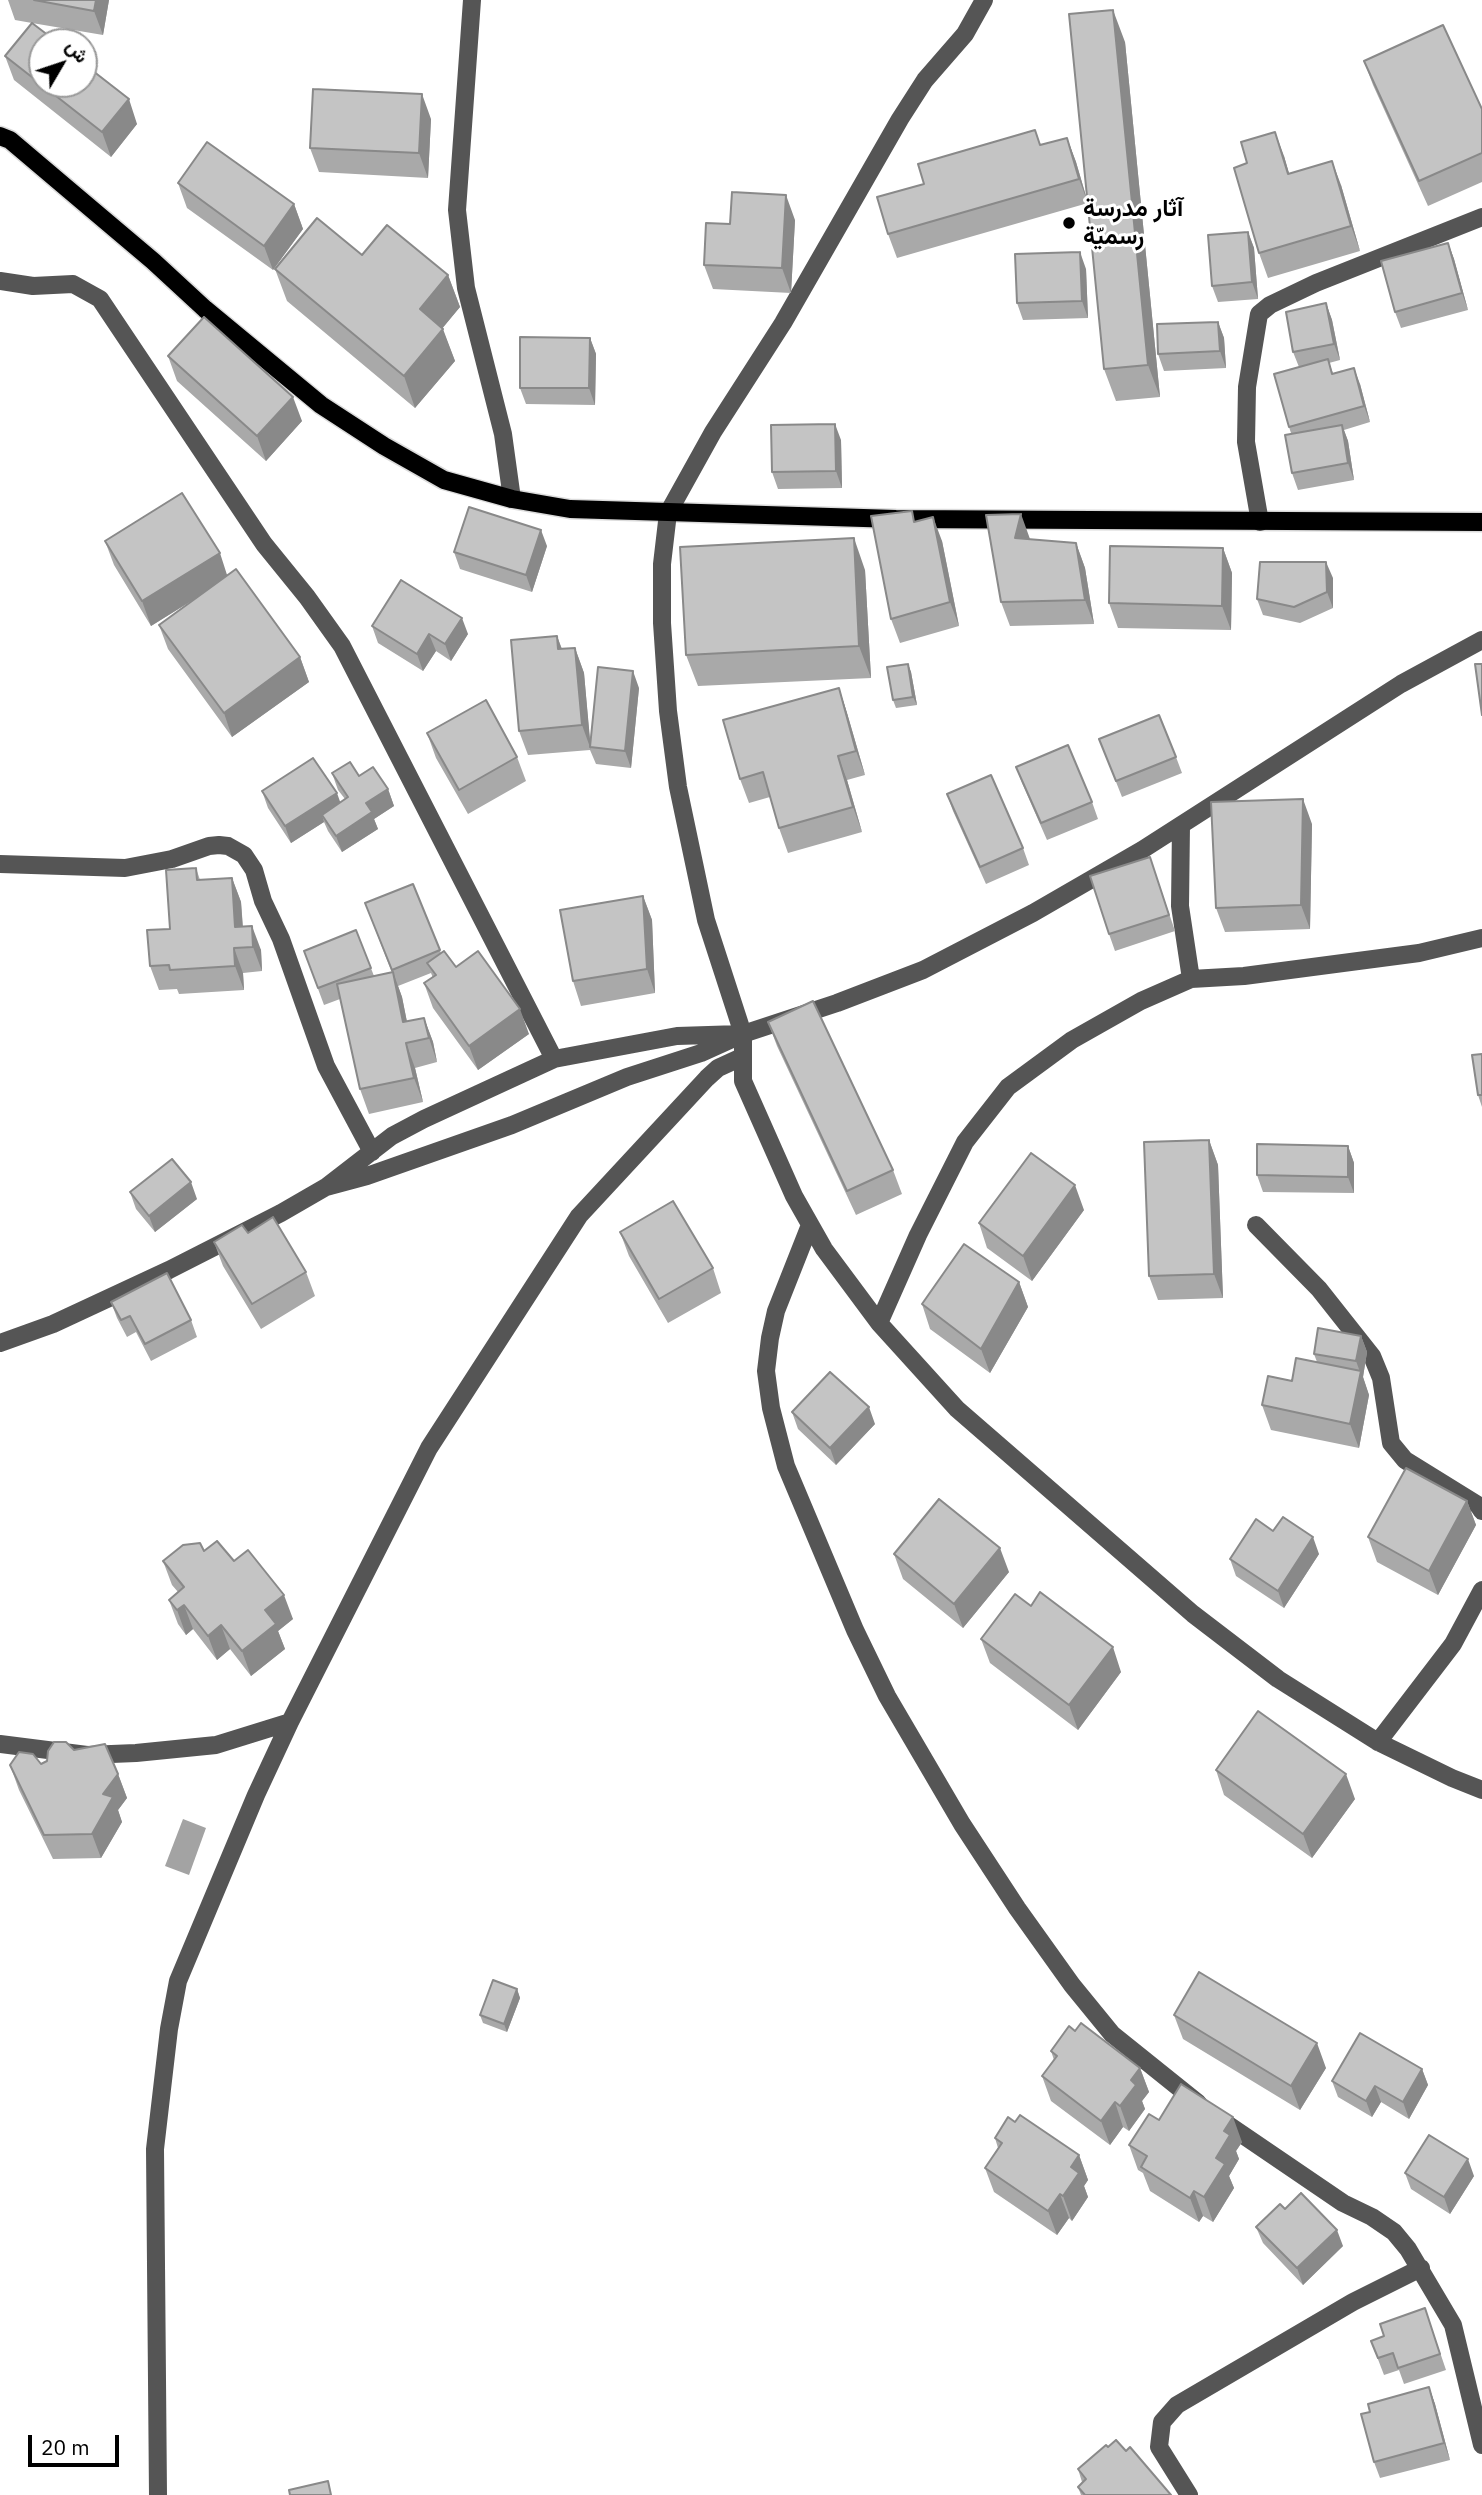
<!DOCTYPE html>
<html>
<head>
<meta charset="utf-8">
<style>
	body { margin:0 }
	#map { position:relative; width:1482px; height:2495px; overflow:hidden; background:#fff; font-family:"IBM Plex Sans",Vazirmatn,sans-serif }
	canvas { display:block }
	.north { position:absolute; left:28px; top:28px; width:70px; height:70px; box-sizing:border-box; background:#fff; border:2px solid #999; border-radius:50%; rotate:51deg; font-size:19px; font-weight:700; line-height:28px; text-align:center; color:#000 }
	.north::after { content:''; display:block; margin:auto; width:24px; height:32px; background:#000; clip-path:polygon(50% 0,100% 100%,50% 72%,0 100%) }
	.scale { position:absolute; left:28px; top:2435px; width:91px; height:32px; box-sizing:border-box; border:4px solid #000; border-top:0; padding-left:9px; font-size:21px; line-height:24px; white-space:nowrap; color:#000; -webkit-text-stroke:5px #fff; paint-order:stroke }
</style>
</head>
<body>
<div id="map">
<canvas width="1482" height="2495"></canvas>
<div class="north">ش</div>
<div class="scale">20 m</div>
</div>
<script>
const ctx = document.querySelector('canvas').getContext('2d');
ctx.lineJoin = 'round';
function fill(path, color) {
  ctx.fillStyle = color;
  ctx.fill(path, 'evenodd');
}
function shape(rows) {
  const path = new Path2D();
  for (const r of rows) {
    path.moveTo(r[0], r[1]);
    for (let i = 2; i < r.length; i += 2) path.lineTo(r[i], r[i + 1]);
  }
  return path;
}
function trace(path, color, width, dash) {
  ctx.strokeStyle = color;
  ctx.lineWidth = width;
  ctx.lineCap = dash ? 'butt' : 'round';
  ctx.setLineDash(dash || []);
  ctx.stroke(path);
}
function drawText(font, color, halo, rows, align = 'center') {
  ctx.font = font + ' "IBM Plex Sans",Vazirmatn,sans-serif';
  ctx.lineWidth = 6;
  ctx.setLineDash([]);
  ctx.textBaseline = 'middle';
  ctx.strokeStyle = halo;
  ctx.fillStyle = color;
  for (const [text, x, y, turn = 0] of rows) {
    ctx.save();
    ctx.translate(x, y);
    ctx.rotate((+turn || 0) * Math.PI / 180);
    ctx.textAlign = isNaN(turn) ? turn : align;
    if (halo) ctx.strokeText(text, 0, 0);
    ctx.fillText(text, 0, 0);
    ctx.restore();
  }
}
fill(shape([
	[183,1819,206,1828,189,1875,165,1866]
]), '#a3a3a3');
const major = shape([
	[0,136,10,140,69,190,153,261,205,309,321,405,384,446,444,480,512,499,570,509,896,519,1482,522]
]);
trace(major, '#dbdbdb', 21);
trace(shape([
	[472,0,457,210,466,288,503,434,512,499],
	[984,0,965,34,925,80,900,119,783,323,713,432,668,513,662,564,662,623,668,711,678,787,706,920,743,1034,743,1081,794,1196,824,1249,879,1323,957,1409,1193,1614,1278,1679,1378,1742,1452,1778,1482,1790],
	[0,281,33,286,73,284,100,299,264,544,307,597,342,646,554,1059],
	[1260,522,1246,442,1247,387,1259,314,1270,305,1316,283,1482,217],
	[1181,825,1180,906,1191,979,1244,976,1419,953,1482,938],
	[0,864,125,868,172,859,209,846,219,845,228,846,244,855,254,870,263,901,281,939,326,1066,372,1152],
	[326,1187,367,1176,512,1125,627,1077,701,1053,743,1034,837,1003,923,970,1033,913,1142,850,1401,684,1482,640],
	[810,1225,776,1311,770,1338,766,1371,771,1408,786,1466,855,1630,887,1696,962,1824,1017,1908,1072,1985,1112,2034,1198,2103],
	[1256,1225,1319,1289,1372,1356,1381,1378,1391,1443,1405,1460,1478,1505,1482,1511],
	[879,1323,918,1235,965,1142,1008,1087,1072,1040,1141,1001,1191,979],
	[0,1343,53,1324,169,1270,281,1213,326,1187,392,1136,424,1119,554,1059,677,1036,740,1034],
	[1378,1742,1453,1644,1482,1590],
	[0,1744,87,1755,136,1753,216,1745,290,1722],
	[1221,2120,1343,2203,1372,2217,1394,2232,1408,2249,1453,2325,1482,2445],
	[158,2495,155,2149,169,2029,178,1981,256,1795,290,1722,429,1448,579,1216,707,1078,718,1068,742,1057],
	[1189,2495,1159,2447,1162,2422,1177,2405,1353,2302,1421,2268]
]), '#555', 18);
trace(major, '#000', 18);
fill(shape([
	[8,0,109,0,103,35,32,23,137,124,111,157,14,80,5,56,32,23,15,20],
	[1125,42,1160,397,1116,401,1104,369,1088,203,897,258,888,234,924,184,1035,130,1040,145,1067,138,1076,162,1088,203],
	[1364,61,1482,109,1482,182,1428,206,1373,85],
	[431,119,428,178,319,172,310,148],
	[1284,156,1289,173,1341,185,1360,251,1268,278,1259,253],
	[178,183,294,204,303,229,273,270,187,208],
	[795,220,791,293,713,289,704,265,730,224],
	[1248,232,1254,248,1258,299,1218,302,1212,286],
	[1448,243,1454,259,1468,310,1401,328,1395,312],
	[362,255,448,275,460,307,442,328,455,361,415,408,287,301,275,269],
	[1086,269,1088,318,1023,320,1017,303],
	[1326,303,1332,320,1340,360,1329,363,1333,373,1360,384,1370,422,1344,430,1348,441,1354,480,1298,490,1292,473,1291,433,1289,427,1299,367,1293,352],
	[1218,322,1224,338,1226,368,1164,371,1158,354],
	[590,338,596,354,595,405,526,404,520,388],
	[168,356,302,421,266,461,177,381],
	[841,440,842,488,778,489,772,472],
	[916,522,942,541,959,626,900,643,891,619],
	[1030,539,1029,540,1076,543,1085,568,1094,624,1010,626,1001,602],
	[105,541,228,575,300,657,309,682,232,737,168,649,159,625,198,597,151,626,114,565],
	[547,546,532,592,460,569,454,552],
	[1223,548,1232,573,1231,630,1118,628,1109,603],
	[865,570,871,678,698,686,686,655],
	[1333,578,1333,608,1300,623,1263,615,1257,599],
	[372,626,468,634,451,661,436,651,423,671,378,643],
	[557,636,562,649,575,648,584,673,590,743,639,688,631,768,596,764,590,750,528,755,519,731],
	[908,664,911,672,917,705,896,708,893,700],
	[839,688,847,713,865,775,847,780,862,832,788,853,779,828,770,797,749,803,740,779],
	[427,733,517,757,526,781,468,814,436,758],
	[1099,739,1176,757,1182,773,1122,797],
	[1016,767,1092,802,1098,819,1047,840,1022,783],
	[332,773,359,776,388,789,394,806,374,819,378,829,342,852,328,831,324,822,291,843,268,808,262,791,340,803,345,799,338,790],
	[947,794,1023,848,1029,865,986,884,953,811],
	[1312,824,1310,929,1225,932,1216,908],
	[1150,857,1175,931,1115,951,1109,934],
	[196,868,200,880,232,878,241,902,243,927,261,950,262,971,243,973,244,990,179,994,177,989,159,990,150,966,170,929],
	[413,884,441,953,529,1034,478,1070,433,1008,424,983,433,978,431,973,398,986,402,997,407,1022,424,1018,433,1042,437,1062,415,1068,423,1102,369,1114,360,1089,340,999,324,1005,304,951,356,930,374,976,392,973,365,903],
	[643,896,652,920,655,993,581,1006,573,981],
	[768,1022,893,1170,902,1194,856,1215,777,1046],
	[1482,1054,1482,1107,1478,1095],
	[1209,1140,1218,1165,1223,1298,1158,1300,1149,1276],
	[1348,1146,1354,1163,1354,1193,1263,1192,1257,1175],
	[130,1192,197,1199,155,1232,136,1209],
	[1084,1210,1032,1281,987,1248,979,1223],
	[620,1232,713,1268,721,1293,668,1323,629,1256],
	[214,1242,306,1272,315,1296,261,1329,223,1266],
	[1019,1282,1028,1307,990,1373,930,1329,922,1304],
	[111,1302,191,1320,197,1337,151,1361,136,1332,127,1337,117,1318],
	[1361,1336,1367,1352,1363,1377,1369,1395,1359,1448,1271,1430,1262,1405,1317,1362,1314,1354],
	[792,1412,875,1424,836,1465,798,1429],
	[1467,1501,1476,1525,1438,1595,1377,1562,1368,1537],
	[1273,1531,1319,1554,1284,1608,1236,1576,1230,1559],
	[894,1554,1009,1572,963,1628,903,1579],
	[163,1561,234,1561,293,1619,278,1631,285,1649,251,1676,230,1649,217,1660,193,1629,186,1635,178,1624,169,1600,178,1592,172,1585],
	[1031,1606,1121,1672,1078,1730,990,1663,981,1639],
	[74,1750,118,1774,127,1798,118,1810,122,1822,101,1858,53,1859,19,1790,10,1765,41,1764],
	[1216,1770,1355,1799,1312,1858,1224,1795],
	[517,1989,520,1998,507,2032,483,2023,480,2015],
	[1174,2015,1326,2068,1300,2110,1183,2039],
	[1075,2031,1140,2068,1149,2092,1142,2101,1145,2109,1129,2131,1123,2127,1110,2145,1051,2101,1042,2076,1054,2060,1051,2051],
	[1422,2069,1428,2085,1409,2119,1381,2102,1372,2117,1338,2097,1332,2081],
	[1159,2120,1242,2142,1236,2151,1239,2159,1229,2176,1234,2188,1213,2222,1203,2216,1199,2222,1150,2191,1143,2173,1138,2170,1129,2145],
	[1015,2122,1079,2155,1088,2180,1084,2186,1088,2197,1072,2221,1069,2218,1057,2235,994,2192,985,2168,998,2148,995,2138],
	[1405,2173,1474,2176,1450,2214,1411,2189],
	[1256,2227,1343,2246,1303,2285,1263,2243],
	[1425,2308,1446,2370,1404,2384,1399,2370,1384,2375,1371,2341,1384,2336],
	[1429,2387,1435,2404,1450,2460,1380,2478,1374,2462,1370,2412],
	[1108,2447,1126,2451,1171,2495,1081,2495,1078,2487,1082,2482,1078,2469]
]), '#a9a9a9');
fill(shape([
	[96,0,109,0,103,35,94,11],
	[1113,10,1125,42,1160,397,1148,365],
	[422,94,431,119,428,178,419,153],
	[129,99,137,124,111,157,102,132],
	[1275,132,1284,156,1296,198,1288,174],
	[1067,138,1076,162,1088,203,1079,179],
	[1332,161,1341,185,1360,251,1351,226],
	[786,195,795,220,791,293,782,268],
	[294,204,303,229,273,270,264,246],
	[1248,232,1254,248,1258,299,1252,282],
	[1448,243,1454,259,1468,310,1462,293],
	[1080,252,1086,269,1088,318,1082,301],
	[448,275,460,307,432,341,420,309],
	[1326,303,1332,320,1340,360,1334,344],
	[1218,322,1224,338,1226,368,1220,351],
	[443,329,455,361,415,408,404,376],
	[590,338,596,354,595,405,589,388],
	[1354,368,1360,384,1370,422,1364,406],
	[293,397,302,421,266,461,257,436],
	[835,424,841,440,842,488,836,471],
	[1342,425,1348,441,1354,480,1348,463],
	[1021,514,1030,539,1024,563,1015,538],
	[933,517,942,541,959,626,950,602],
	[541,530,547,546,532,592,526,575],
	[854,538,865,570,871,678,859,646],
	[1076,543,1085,568,1094,624,1085,600],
	[1223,548,1232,573,1231,630,1222,606],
	[220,553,228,578,151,626,142,601],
	[1326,562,1333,578,1333,608,1327,592],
	[462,618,468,634,451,661,445,644],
	[429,634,436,651,423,671,417,654],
	[557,636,566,661,558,649],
	[575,648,584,673,591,750,582,725],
	[300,657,309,682,232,737,224,713],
	[908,664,911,672,917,705,913,697],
	[633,671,639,688,631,768,625,751],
	[839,688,847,713,865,775,856,751],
	[838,756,847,780,862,832,853,807],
	[388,789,394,806,374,819,378,829,342,852,336,836,366,803],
	[337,793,343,810,322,815,324,822,291,843,285,826],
	[1303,799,1312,824,1310,929,1301,905],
	[232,878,241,902,244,947,235,927],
	[643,896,652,920,655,993,647,969],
	[252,926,261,950,262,971,253,947],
	[234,948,243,973,244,990,235,966],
	[393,972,402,997,411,1042,403,1022],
	[520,1009,529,1034,478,1070,469,1046],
	[424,1018,433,1042,437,1062,429,1038],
	[406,1043,415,1068,423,1102,414,1078],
	[1209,1140,1218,1165,1223,1298,1214,1274],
	[1348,1146,1354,1163,1354,1193,1348,1177],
	[191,1182,197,1199,155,1232,149,1216],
	[1075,1185,1084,1210,1032,1281,1023,1256],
	[1019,1282,1028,1307,990,1373,981,1349],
	[1361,1336,1367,1352,1363,1377,1369,1395,1359,1448,1350,1424,1360,1372,1356,1361],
	[869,1407,875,1424,836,1465,830,1448],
	[1467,1501,1476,1525,1438,1595,1429,1571],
	[1313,1537,1319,1554,1284,1608,1278,1591],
	[1000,1548,1009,1572,963,1628,954,1604],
	[284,1595,293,1619,278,1631,285,1649,251,1676,242,1651,265,1610],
	[184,1605,193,1629,186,1635,177,1610],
	[221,1625,230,1649,217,1660,208,1636],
	[1113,1647,1121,1672,1078,1730,1069,1705],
	[118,1774,127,1798,118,1810,122,1822,101,1858,92,1834,103,1794],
	[1346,1774,1355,1799,1312,1858,1303,1834],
	[517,1989,520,1998,507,2032,504,2024],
	[1317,2043,1326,2068,1300,2110,1291,2086],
	[1140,2068,1149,2092,1142,2101,1145,2109,1129,2131,1120,2106,1131,2080],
	[1422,2069,1428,2085,1409,2119,1403,2102],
	[1375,2086,1381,2102,1372,2117,1366,2101],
	[1115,2102,1123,2127,1110,2145,1101,2121],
	[1233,2117,1242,2142,1236,2151,1239,2159,1229,2176,1234,2188,1213,2222,1204,2197,1224,2131],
	[1079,2155,1088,2180,1084,2186,1088,2197,1072,2221,1063,2196,1071,2167],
	[1468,2159,1474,2176,1450,2214,1444,2197],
	[1194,2191,1203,2216,1199,2222,1190,2198],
	[1060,2194,1069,2218,1057,2235,1048,2211],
	[1337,2230,1343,2246,1303,2285,1297,2268],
	[1429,2387,1435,2404,1450,2460,1444,2443]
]), '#898989');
const building = shape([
	[34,0,96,0,94,11,34,0],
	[1113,10,1148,365,1104,369,1069,14,1113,10],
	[32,23,57,42,42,42,42,84,84,84,84,64,129,99,102,132,5,56,32,23],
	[1443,25,1482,109,1482,153,1419,181,1364,61,1443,25],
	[313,89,422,94,419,153,310,148,313,89],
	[1035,130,1040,145,1067,138,1079,179,888,234,877,197,924,184,918,164,1035,130],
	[1275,132,1288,174,1332,161,1351,226,1259,253,1234,168,1247,163,1241,142,1275,132],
	[207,142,294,204,264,246,178,183,207,142],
	[732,192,786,195,782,268,704,265,706,223,730,224,732,192],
	[317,218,362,255,387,225,448,275,420,309,443,329,404,376,275,269,317,218],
	[1248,232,1252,282,1212,286,1208,235,1248,232],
	[1448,243,1462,293,1395,312,1381,261,1448,243],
	[1080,252,1082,301,1017,303,1015,254,1080,252],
	[1326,303,1334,344,1293,352,1286,312,1326,303],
	[204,317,293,397,257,436,168,356,204,317],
	[1218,322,1220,351,1158,354,1157,324,1218,322],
	[520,337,590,338,589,388,520,388,520,337],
	[1328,359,1332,374,1354,368,1364,406,1289,427,1274,374,1328,359],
	[835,424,836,471,772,472,771,425,835,424],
	[1342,425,1348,463,1292,473,1285,435,1342,425],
	[182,493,220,553,142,601,105,541,182,493],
	[469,507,541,530,526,575,454,552,469,507],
	[912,511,914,522,933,517,950,602,891,619,871,516,912,511],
	[1021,514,1015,538,1076,543,1085,600,1001,602,986,515,1021,514],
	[854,538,859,646,686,655,680,547,854,538],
	[1110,546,1223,548,1222,606,1109,603,1110,546],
	[1260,562,1326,562,1327,592,1294,607,1257,599,1260,562],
	[236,569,300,657,224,713,159,625,236,569],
	[401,580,462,618,445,644,429,634,417,654,372,626,401,580],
	[557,636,558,649,575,648,582,725,519,731,511,640,557,636],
	[908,664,913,697,893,700,887,667,908,664],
	[1475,664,1482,664,1482,715,1475,664],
	[598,667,633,671,625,751,590,747,598,667],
	[839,688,856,751,838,756,853,807,779,828,763,772,740,779,723,720,839,688],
	[486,700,517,757,459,790,427,733,486,700],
	[1159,715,1176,757,1116,781,1099,739,1159,715],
	[1068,745,1092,802,1041,823,1016,767,1068,745],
	[313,758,337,793,285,826,262,791,313,758],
	[350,762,359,776,373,767,388,789,366,803,372,812,336,836,322,815,348,797,332,773,350,762],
	[991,775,1023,848,980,867,947,794,991,775],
	[1303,799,1301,905,1216,908,1211,802,1303,799],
	[1150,857,1169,915,1109,934,1090,876,1150,857],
	[196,868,197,880,232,878,235,927,252,926,253,947,234,948,235,966,170,970,169,965,150,966,147,930,170,929,166,870,196,868],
	[413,884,440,950,392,970,365,903,413,884],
	[643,896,647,969,573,981,560,910,643,896],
	[356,930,371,968,318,988,304,951,356,930],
	[444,951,456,967,478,951,520,1009,469,1046,424,983,436,975,427,963,444,951],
	[393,972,403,1022,424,1018,429,1038,406,1043,414,1078,360,1089,337,984,393,972],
	[813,1001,893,1170,847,1191,768,1022,813,1001],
	[1482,1054,1482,1095,1478,1095,1472,1055,1482,1054],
	[1209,1140,1214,1274,1149,1276,1144,1142,1209,1140],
	[1257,1144,1348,1146,1348,1177,1257,1175,1257,1144],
	[1031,1153,1075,1185,1023,1256,979,1223,1031,1153],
	[172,1159,191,1182,149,1216,130,1192,172,1159],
	[673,1201,713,1268,659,1299,620,1232,673,1201],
	[273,1217,306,1272,252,1304,214,1242,242,1225,248,1233,273,1217],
	[964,1244,1019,1282,981,1349,922,1304,964,1244],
	[167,1273,191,1320,145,1344,130,1316,121,1320,111,1302,167,1273],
	[1318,1328,1361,1336,1356,1361,1314,1354,1318,1328],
	[1296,1358,1361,1371,1350,1424,1262,1405,1268,1376,1292,1381,1296,1358],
	[830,1372,869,1407,830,1448,792,1412,830,1372],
	[1406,1468,1467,1501,1429,1571,1368,1537,1406,1468],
	[939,1499,1000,1548,954,1604,894,1554,939,1499],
	[1283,1517,1313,1537,1278,1591,1230,1559,1256,1519,1273,1531,1283,1517],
	[217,1541,234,1561,248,1550,284,1595,265,1610,276,1624,242,1651,221,1625,208,1636,184,1605,177,1610,169,1600,184,1587,163,1561,183,1545,200,1543,204,1551,217,1541],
	[1040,1592,1113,1647,1069,1705,981,1639,1015,1594,1031,1606,1040,1592],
	[1258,1711,1346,1774,1303,1834,1216,1770,1258,1711],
	[54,1742,66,1742,74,1750,105,1744,118,1774,103,1794,113,1797,92,1834,44,1835,10,1765,19,1752,33,1754,41,1764,47,1761,48,1751,54,1742],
	[1199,1972,1317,2043,1291,2086,1174,2015,1199,1972],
	[493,1980,517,1989,504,2024,480,2015,493,1980],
	[1081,2023,1140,2068,1131,2080,1136,2085,1120,2106,1115,2102,1101,2121,1042,2076,1057,2056,1051,2051,1069,2026,1075,2031,1081,2023],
	[1360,2033,1422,2069,1403,2102,1375,2086,1366,2101,1332,2081,1360,2033],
	[1181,2084,1233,2117,1224,2131,1230,2135,1216,2158,1225,2164,1204,2197,1194,2191,1190,2198,1141,2167,1147,2156,1129,2145,1149,2114,1159,2120,1181,2084],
	[1020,2115,1079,2155,1071,2167,1079,2173,1063,2196,1060,2194,1048,2211,985,2168,1002,2143,995,2138,1008,2117,1015,2122,1020,2115],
	[1429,2135,1468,2159,1444,2197,1405,2173,1429,2135],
	[1301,2193,1337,2230,1297,2268,1256,2227,1280,2204,1285,2209,1301,2193],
	[1425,2308,1440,2354,1398,2368,1393,2353,1378,2358,1371,2341,1384,2336,1380,2324,1425,2308],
	[1429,2387,1444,2443,1374,2462,1361,2414,1370,2412,1368,2404,1429,2387],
	[1116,2440,1126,2451,1130,2447,1171,2495,1085,2495,1078,2487,1086,2479,1078,2469,1106,2445,1108,2447,1116,2440],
	[328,2481,331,2495,290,2495,289,2490,328,2481]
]);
fill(building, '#c4c4c4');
trace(building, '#898989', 2);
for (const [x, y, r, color] of [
	[1069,223,7,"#000"]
]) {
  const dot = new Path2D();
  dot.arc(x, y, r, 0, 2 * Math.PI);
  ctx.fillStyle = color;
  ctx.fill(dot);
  trace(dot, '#fff', 2.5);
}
drawText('bold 24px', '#000', '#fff', [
	["آثار مدرسة",1083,209],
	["رسميّة",1083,237]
], 'left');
</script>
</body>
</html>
